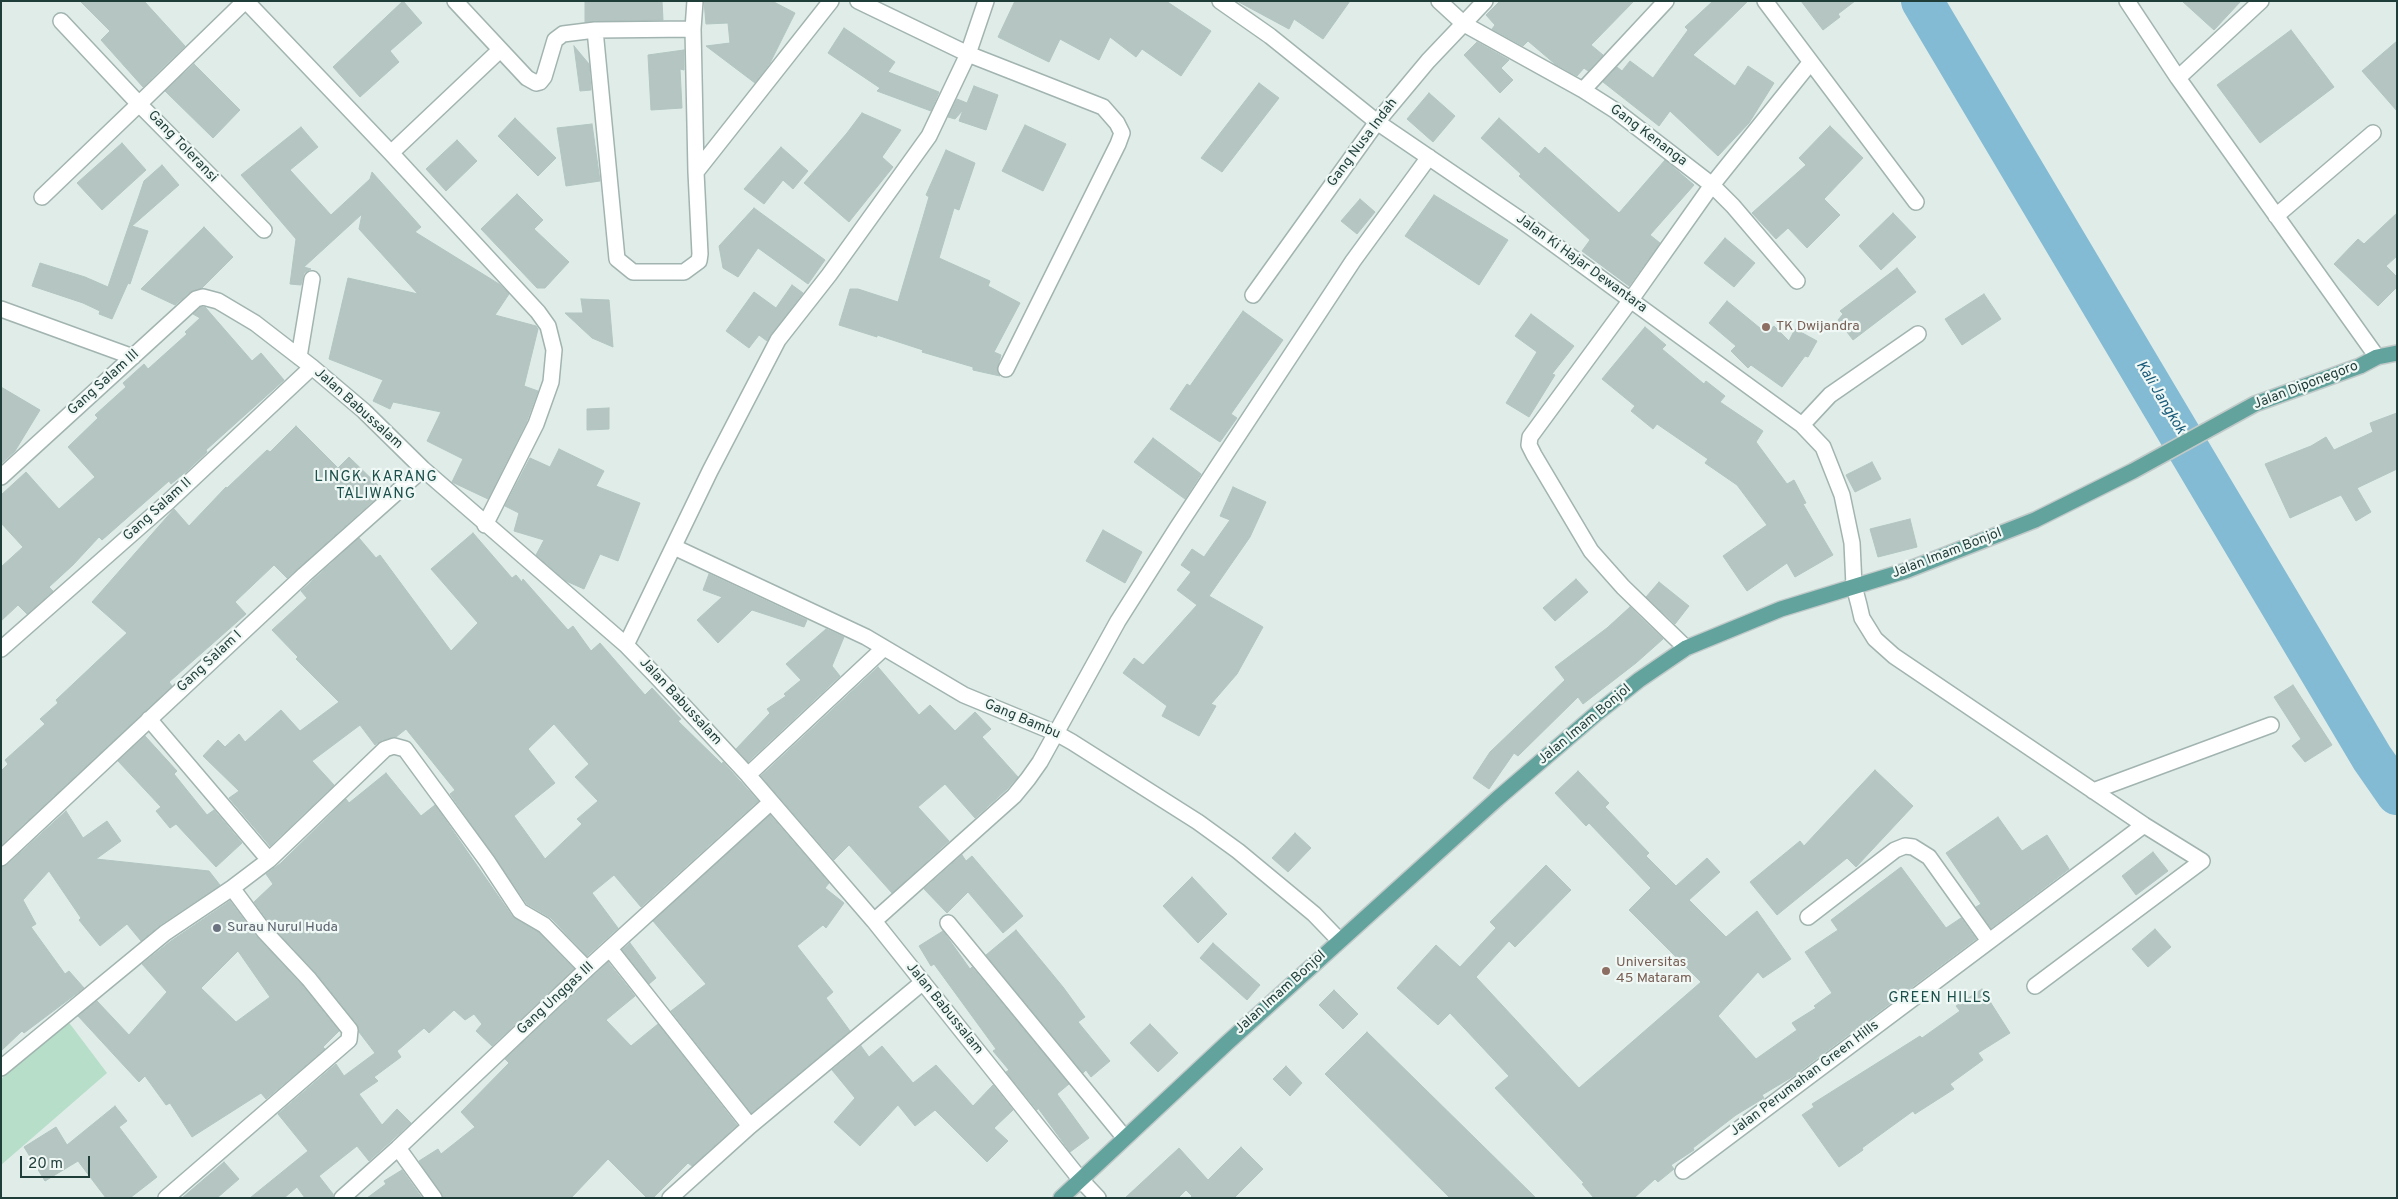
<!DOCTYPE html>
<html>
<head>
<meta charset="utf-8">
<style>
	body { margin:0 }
	#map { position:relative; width:2398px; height:1199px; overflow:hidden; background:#dfece8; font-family:Overpass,sans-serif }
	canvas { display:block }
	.frame { position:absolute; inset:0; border:2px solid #1f3d39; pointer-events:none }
	.scale { position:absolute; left:20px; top:1156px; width:70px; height:22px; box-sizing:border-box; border:2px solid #1f3d39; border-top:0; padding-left:6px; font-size:15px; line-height:18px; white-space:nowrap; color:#1f3d39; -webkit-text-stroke:4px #f0f8f5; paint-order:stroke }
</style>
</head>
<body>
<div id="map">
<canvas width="2398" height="1199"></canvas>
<div class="frame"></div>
<div class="scale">20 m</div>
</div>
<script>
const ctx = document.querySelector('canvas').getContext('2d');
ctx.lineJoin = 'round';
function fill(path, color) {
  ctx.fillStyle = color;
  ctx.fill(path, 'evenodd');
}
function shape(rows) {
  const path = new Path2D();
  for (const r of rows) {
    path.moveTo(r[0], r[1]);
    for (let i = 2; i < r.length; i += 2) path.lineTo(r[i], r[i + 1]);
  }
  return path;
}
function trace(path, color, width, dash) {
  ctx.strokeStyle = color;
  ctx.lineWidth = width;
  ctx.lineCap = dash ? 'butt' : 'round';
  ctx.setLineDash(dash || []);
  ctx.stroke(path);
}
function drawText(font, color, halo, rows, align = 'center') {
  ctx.font = font + ' Overpass,sans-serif';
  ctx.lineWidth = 4.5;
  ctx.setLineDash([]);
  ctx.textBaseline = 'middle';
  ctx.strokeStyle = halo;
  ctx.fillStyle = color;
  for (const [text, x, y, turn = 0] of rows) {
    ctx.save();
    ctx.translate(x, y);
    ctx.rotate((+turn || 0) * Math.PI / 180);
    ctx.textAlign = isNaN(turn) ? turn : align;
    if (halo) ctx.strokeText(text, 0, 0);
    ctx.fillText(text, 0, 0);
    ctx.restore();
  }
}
fill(shape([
	[67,1020,107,1073,1,1165,1,1079]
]), '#b7dec8');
trace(shape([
	[1922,1,2372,758,2397,794]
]), '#84bbd4', 42);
const building = shape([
	[80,1,144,1,185,46,143,87,101,40,110,31,80,1],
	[403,1,422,23,390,51,399,62,360,97,333,67,403,1],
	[585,1,662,1,663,20,585,22,585,1],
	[704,1,772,1,795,13,770,63,755,83,706,46,730,43,728,23,706,24,704,1],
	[1015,1,1166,1,1211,31,1181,76,1142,49,1136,57,1110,37,1099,60,1060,39,1049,62,998,37,1015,1],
	[1237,1,1350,1,1323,39,1294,19,1289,29,1237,1],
	[1500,1,1634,1,1591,45,1603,55,1588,71,1584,68,1577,76,1555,64,1528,41,1523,46,1492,29,1495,25,1486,15,1500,1],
	[1713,1,1748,1,1693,55,1735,86,1748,66,1774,83,1749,123,1718,156,1670,111,1659,126,1603,82,1617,67,1622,71,1630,61,1653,78,1688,30,1685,27,1713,1],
	[1801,1,1855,1,1838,14,1840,17,1823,30,1801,1],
	[2182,1,2241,1,2214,30,2182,1],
	[844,28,895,62,888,72,939,92,931,111,877,91,880,88,828,53,844,28],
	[2291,30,2334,87,2260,143,2217,85,2291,30],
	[2397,41,2397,111,2362,71,2397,41],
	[1477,42,1509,60,1501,68,1513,80,1500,93,1464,55,1477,42],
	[574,46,589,64,591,90,580,91,574,46],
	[684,50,684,70,680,69,682,108,651,110,648,55,684,50],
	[194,64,240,110,213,138,165,91,194,64],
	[1259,83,1279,98,1222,172,1201,158,1259,83],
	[974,86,998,95,986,130,959,121,963,110,955,119,948,117,957,99,967,103,974,86],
	[1429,93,1455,116,1433,142,1407,119,1429,93],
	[862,113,901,130,882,157,893,167,849,222,804,183,847,133,862,113],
	[515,118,556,158,538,176,498,136,515,118],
	[1499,118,1539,154,1545,147,1619,213,1665,160,1694,185,1650,235,1660,243,1629,286,1582,251,1590,240,1519,176,1521,174,1481,138,1499,118],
	[592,124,600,181,566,186,557,128,592,124],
	[1025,125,1066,144,1043,191,1002,171,1025,125],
	[1830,126,1863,158,1824,199,1840,215,1807,248,1788,228,1776,239,1752,213,1806,165,1799,158,1830,126],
	[301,127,318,147,290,170,331,215,370,179,372,172,421,227,415,232,499,284,509,294,495,315,536,326,538,329,524,386,538,391,526,423,488,499,452,482,463,459,427,441,441,412,393,402,390,409,373,401,383,380,329,359,348,278,418,294,359,229,362,214,304,267,311,269,304,273,301,285,290,284,296,239,241,175,301,127],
	[457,140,477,161,446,191,426,169,457,140],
	[122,143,146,170,102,210,77,183,122,143],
	[781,147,808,171,793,189,783,180,764,204,744,189,781,147],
	[946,150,975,163,959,210,954,208,939,258,990,281,988,286,1020,303,994,352,1001,355,997,369,1000,376,973,370,973,367,922,352,923,350,877,335,877,337,839,325,850,289,858,289,898,302,929,197,926,195,946,150],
	[162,165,179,185,132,226,148,231,130,284,128,283,112,319,99,314,100,311,83,303,32,286,40,263,85,277,108,287,144,181,162,165],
	[517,194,543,220,534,229,569,262,545,288,537,288,481,229,517,194],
	[1434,195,1508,240,1479,285,1405,236,1434,195],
	[1360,199,1375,212,1357,234,1341,221,1360,199],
	[754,208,825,260,808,284,758,248,738,277,723,268,719,246,754,208],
	[1893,213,1916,237,1881,270,1859,246,1893,213],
	[2397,213,2397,256,2386,266,2397,277,2397,287,2378,306,2334,264,2358,239,2364,244,2397,213],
	[204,227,233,257,202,288,190,292,175,305,141,289,204,227],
	[1725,238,1755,263,1734,287,1704,263,1725,238],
	[1897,268,1916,292,1853,340,1838,320,1843,314,1840,311,1897,268],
	[792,285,803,293,767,341,759,335,749,348,726,331,754,292,776,308,792,285],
	[1984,294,2001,319,1962,345,1945,319,1984,294],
	[581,299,609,300,613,347,592,338,565,313,583,313,581,299],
	[1727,301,1766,333,1774,326,1789,341,1795,329,1817,341,1808,357,1805,356,1782,387,1751,365,1748,368,1731,351,1736,346,1709,323,1727,301],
	[201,307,205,307,252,361,261,353,284,380,206,450,207,452,187,471,171,484,169,481,102,540,99,537,73,565,49,587,53,591,27,614,18,605,1,621,1,567,23,547,1,523,1,495,26,472,59,509,95,477,68,447,98,418,95,415,126,387,123,383,144,364,148,369,187,334,185,332,200,318,193,314,201,307],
	[1243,311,1283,340,1231,414,1237,418,1220,442,1170,409,1187,384,1190,386,1243,311],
	[1531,314,1574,346,1552,374,1555,375,1529,417,1506,403,1537,352,1515,336,1531,314],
	[1645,327,1666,345,1662,349,1704,384,1706,381,1725,396,1720,402,1763,431,1756,442,1787,484,1794,480,1806,503,1803,504,1833,555,1795,577,1787,563,1747,591,1723,556,1767,525,1737,485,1705,463,1708,459,1657,424,1653,429,1631,411,1635,406,1602,379,1645,327],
	[1,387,40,410,15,451,1,464,1,387],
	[609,408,609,429,587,430,587,409,609,408],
	[2397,413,2397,469,2357,488,2371,512,2356,521,2341,495,2290,518,2265,464,2311,446,2326,437,2334,450,2373,432,2370,423,2397,413],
	[296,426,338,468,349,457,384,491,287,578,274,565,235,602,246,614,169,682,172,686,1,845,1,771,8,764,5,760,45,724,40,719,58,703,56,700,127,633,92,602,174,509,189,526,226,487,227,488,267,450,270,452,296,426],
	[1153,438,1201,474,1185,499,1134,462,1153,438],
	[559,449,604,471,596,486,640,503,618,561,600,554,584,589,566,581,536,555,544,540,514,531,519,513,505,506,530,458,550,467,559,449],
	[1872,462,1881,479,1855,492,1846,475,1872,462],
	[1233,487,1266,502,1250,537,1209,596,1263,627,1237,674,1211,704,1216,706,1199,736,1162,716,1167,706,1123,673,1134,658,1143,665,1197,605,1177,590,1191,572,1181,565,1192,549,1204,557,1230,520,1220,516,1233,487],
	[1910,519,1917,547,1878,557,1870,529,1910,519],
	[1103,530,1142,552,1125,583,1086,561,1103,530],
	[473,533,512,578,516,575,522,582,523,579,568,630,573,626,591,651,600,643,645,695,652,688,681,719,678,721,722,764,723,762,758,801,641,907,614,875,592,893,618,928,587,956,551,918,527,904,450,794,455,790,406,729,396,737,382,740,375,745,360,725,312,761,334,785,270,846,229,798,239,791,203,756,218,740,225,747,239,734,245,742,281,710,300,731,339,702,296,659,298,657,272,630,307,598,301,591,359,538,376,558,380,555,451,651,478,623,431,569,473,533],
	[554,724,589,764,575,777,598,801,577,819,582,824,545,859,514,816,555,783,528,749,554,724],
	[709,574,807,620,804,627,752,610,718,643,697,620,722,597,703,590,709,574],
	[1576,579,1588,592,1555,621,1543,608,1576,579],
	[1659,582,1689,606,1675,624,1646,597,1659,582],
	[1630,607,1663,639,1636,663,1583,704,1578,697,1518,756,1514,753,1489,789,1473,778,1490,752,1565,680,1555,667,1607,628,1630,607],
	[826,629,844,637,832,666,840,676,748,762,736,749,770,713,767,709,786,696,784,694,801,680,786,664,826,629],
	[878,667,919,715,930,705,955,731,975,712,991,729,982,737,1018,777,1007,789,975,818,945,784,918,807,949,841,892,893,849,845,834,860,761,776,878,667],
	[2293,685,2332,745,2305,762,2292,746,2301,739,2274,697,2293,685],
	[145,736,177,771,174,774,207,815,214,810,242,843,216,867,176,824,170,828,156,811,161,807,118,761,145,736],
	[1875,770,1913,806,1856,867,1847,858,1777,915,1750,882,1800,841,1804,846,1875,770],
	[1578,771,1609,803,1605,807,1649,853,1646,856,1676,886,1707,858,1720,872,1689,900,1726,937,1757,911,1791,959,1763,978,1758,972,1718,1016,1756,1059,1797,1030,1792,1023,1816,1008,1814,1006,1832,993,1805,952,1838,930,1831,920,1901,867,1946,928,1961,918,1976,939,1792,1077,1762,1095,1764,1098,1736,1115,1693,1148,1694,1150,1671,1165,1674,1169,1658,1182,1655,1179,1634,1198,1594,1198,1582,1184,1584,1183,1495,1088,1509,1076,1450,1013,1438,1025,1397,988,1436,945,1460,967,1496,928,1490,922,1546,865,1571,890,1515,947,1509,941,1476,977,1579,1088,1701,982,1629,910,1651,888,1589,823,1586,826,1555,793,1578,771],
	[386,773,421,816,435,805,512,916,538,932,574,969,492,1046,476,1031,482,1024,474,1014,465,1020,454,1010,429,1033,424,1028,397,1051,401,1057,374,1077,378,1081,359,1094,382,1125,397,1109,411,1123,369,1161,357,1146,319,1176,333,1194,333,1198,305,1198,297,1187,284,1198,250,1198,308,1151,278,1114,336,1064,344,1076,375,1053,359,1032,357,1024,316,973,271,925,254,902,273,884,266,874,281,863,346,799,349,803,386,773],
	[66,811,83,838,107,821,121,841,96,859,209,871,220,885,160,925,141,941,127,924,100,946,79,920,81,918,49,871,23,900,36,924,31,927,65,974,69,971,84,988,24,1033,22,1031,1,1051,1,867,7,865,66,811],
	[770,815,829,883,825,888,844,903,826,928,823,925,797,946,833,992,826,998,850,1031,751,1113,671,1011,706,984,653,921,770,815],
	[1998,817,2022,851,2047,835,2069,869,1991,928,1976,907,1981,904,1946,853,1998,817],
	[1295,833,1311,848,1288,872,1272,858,1295,833],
	[2153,852,2168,871,2136,895,2122,876,2153,852],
	[962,855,966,861,972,856,1023,916,1003,933,968,892,947,913,924,889,962,855],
	[1192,877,1227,914,1198,943,1163,906,1192,877],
	[230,901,257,937,302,985,339,1031,323,1047,325,1049,266,1099,261,1093,192,1137,170,1103,166,1105,145,1076,139,1082,78,1016,97,1001,129,1035,167,992,142,964,171,941,230,901],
	[238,951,270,997,236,1022,201,988,238,951],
	[2155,929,2171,947,2148,967,2132,949,2155,929],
	[1016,930,1063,987,1085,1017,1078,1022,1110,1061,1091,1077,1086,1070,1083,1073,986,955,1016,930],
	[943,931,970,969,972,967,1069,1084,1057,1094,1089,1138,1070,1152,1038,1108,1037,1110,1006,1072,1009,1070,993,1051,996,1049,934,964,931,966,919,946,943,931],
	[630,943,656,978,649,984,622,950,630,943],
	[1213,943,1260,985,1247,1000,1200,958,1213,943],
	[608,962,635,996,606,1020,631,1046,658,1024,737,1125,692,1166,688,1163,653,1198,647,1198,608,1159,571,1198,443,1198,419,1161,438,1149,441,1154,475,1127,461,1112,509,1063,505,1059,608,962],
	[1982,989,2010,1033,1978,1053,1983,1060,1950,1084,1954,1089,1915,1114,1913,1111,1862,1148,1863,1150,1839,1167,1802,1115,1814,1107,1812,1104,1920,1036,1922,1038,1960,1011,1956,1006,1982,989],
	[1334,990,1358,1014,1343,1029,1319,1005,1334,990],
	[1150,1024,1178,1053,1158,1072,1130,1043,1150,1024],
	[1367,1032,1536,1198,1450,1198,1325,1074,1367,1032],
	[861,1046,869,1057,882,1046,913,1083,936,1065,973,1106,993,1085,1013,1110,994,1128,1008,1141,987,1162,935,1110,915,1126,898,1105,860,1146,834,1122,855,1098,832,1070,861,1046],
	[1286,1066,1302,1083,1290,1096,1273,1079,1286,1066],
	[115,1106,127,1121,119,1127,157,1177,130,1198,106,1198,78,1161,45,1181,24,1147,56,1127,67,1145,115,1106],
	[1241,1147,1263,1169,1234,1198,1190,1198,1192,1196,1186,1190,1178,1198,1125,1198,1179,1148,1208,1180,1241,1147],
	[224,1162,239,1179,217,1198,182,1198,224,1162],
	[402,1170,422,1198,367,1198,386,1184,384,1181,402,1170]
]);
fill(building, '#b5c6c2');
trace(building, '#b2c5c0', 1);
const minor = shape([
	[245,1,139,104,264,230],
	[246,1,391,153,538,312,548,326,554,350,551,382,536,424,485,525],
	[455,1,527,78,536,83,540,82,544,77,555,40,563,34,595,30,693,29],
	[858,1,968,54,1103,107,1117,123,1122,133,1118,144,1006,369],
	[1220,1,1270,36,1377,122,1518,218,1802,425,1823,447,1842,495,1852,543,1854,586,1859,605,1862,618,1875,639,1894,656,2144,825,2202,861,2035,986],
	[1439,1,1464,24,1583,90,1666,1],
	[1765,1,1916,202],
	[2127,1,2178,78,2377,357],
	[595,30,617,259,633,272,684,272,699,261,700,254,696,172,693,29,695,1],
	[2178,78,2261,1],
	[1583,90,1616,111,1712,185,1733,206,1797,281],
	[391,153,500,50],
	[696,172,831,1],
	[42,197,139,104,61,21],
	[2276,216,2373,133],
	[1253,295,1377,122,1428,61,1485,1],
	[1,309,133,357],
	[299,357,312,279],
	[1802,425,1830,395,1918,334],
	[1,477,196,299,203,297,218,301,255,323,312,367,364,411,423,469,626,645,657,677,748,775,874,921,1080,1179,1098,1198],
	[674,547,866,637,964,695,1056,733,1072,742,1198,822,1238,851,1314,914,1339,940],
	[626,645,710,471,778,340,829,275,929,136,968,54,986,1],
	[1686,648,1623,587,1591,551,1534,455,1529,445,1530,437,1630,301,1712,185,1810,63],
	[1,649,169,501,312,367],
	[149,719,269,860],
	[748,775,884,648],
	[2093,791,2271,725],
	[1,858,304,575,423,469],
	[1808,917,1895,850,1905,846,1913,847,1929,857,1989,941],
	[874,921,1014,796,1028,779,1040,762,1118,621,1177,528,1353,261,1429,157],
	[948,923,1124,1137],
	[610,949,750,1126],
	[1,1068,165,933,232,888,269,860,385,749,394,746,405,749,487,861,520,911,544,925,587,969],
	[398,1148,434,1198],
	[1683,1171,2144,825],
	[166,1198,349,1040,350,1030,309,979,264,931,232,888],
	[342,1198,398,1148,587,969,771,802],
	[670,1198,750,1126,923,982]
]);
const major = shape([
	[1061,1198,1227,1043,1497,799,1596,714,1639,680,1686,648,1781,609,1905,571,2035,520,2133,471,2255,404,2360,366,2377,357,2397,353]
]);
trace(minor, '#a2b4b0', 18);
trace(major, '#c0c9c8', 18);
trace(minor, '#fff', 15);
trace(major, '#62a39d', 15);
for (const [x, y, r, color] of [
	[1766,327,5,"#8d6e63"],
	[217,928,5,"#6b7280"],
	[1606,971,5,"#8d6e63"]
]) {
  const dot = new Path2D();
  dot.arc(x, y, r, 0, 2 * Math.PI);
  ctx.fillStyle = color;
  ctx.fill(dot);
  trace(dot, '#f0f8f5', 2);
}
drawText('14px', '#1f3d39', '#f0f8f5', [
	["Gang Kenanga",1648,136,37],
	["Gang Nusa Indah",1363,143,-53],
	["Gang Toleransi",182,147,46],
	["Jalan Ki Hajar Dewantara",1581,264,36],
	["Gang Salam III",104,383,-42],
	["Jalan Diponegoro",2306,386,-21],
	["Jalan Babussalam",358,409,42],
	["Gang Salam II",158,510,-42],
	["Jalan Imam Bonjol",1947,554,-21],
	["Gang Salam I",210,662,-43],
	["Jalan Babussalam",680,702,47],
	["Gang Bambu",1022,720,23],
	["Jalan Imam Bonjol",1585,725,-40],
	["Jalan Imam Bonjol",1281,993,-42],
	["Gang Unggas III",556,999,-43],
	["Jalan Babussalam",944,1009,51],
	["Jalan Perumahan Green Hills",1805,1079,-37]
]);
drawText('14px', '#785e54', '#f0f8f5', [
	["TK Dwijandra",1776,327],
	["Universitas",1616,963],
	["45 Mataram",1616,979]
], 'left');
drawText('14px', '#5b616d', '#f0f8f5', [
	["Surau Nurul Huda",227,928]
], 'left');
drawText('italic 15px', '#175b7b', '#f0f8f5', [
	["Kali Jangkok",2160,398,59]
]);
ctx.letterSpacing = '1px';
drawText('15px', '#1b4f4b', '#f0f8f5', [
	["LINGK. KARANG",376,478],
	["TALIWANG",376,495],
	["GREEN HILLS",1940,999]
]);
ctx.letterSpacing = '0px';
</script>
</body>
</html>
